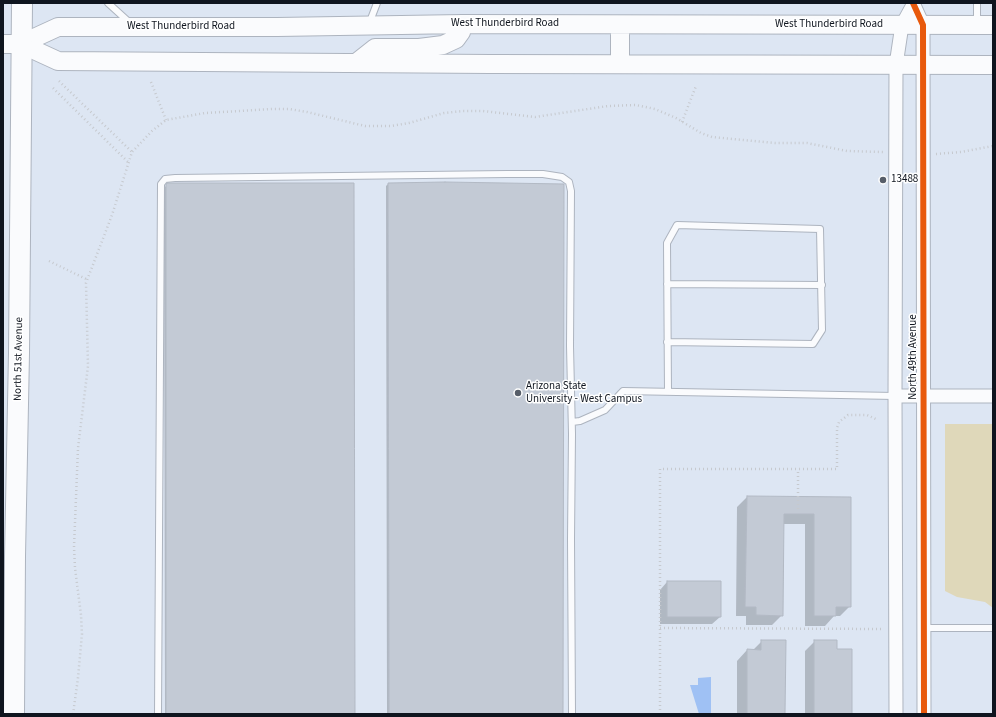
<!DOCTYPE html>
<html>
<head>
<meta charset="utf-8">
<style>
	body { margin:0 }
	#map { position:relative; width:996px; height:717px; overflow:hidden; background:#dde6f3; font-family:"Source Sans 3",sans-serif }
	canvas { display:block }
	.frame { position:absolute; inset:0; border:4px solid #0f151f; pointer-events:none }
</style>
</head>
<body>
<div id="map">
<canvas width="996" height="717"></canvas>
<div class="frame"></div>
</div>
<script>
const ctx = document.querySelector('canvas').getContext('2d');
ctx.lineJoin = 'round';
function fill(path, color) {
  ctx.fillStyle = color;
  ctx.fill(path, 'evenodd');
}
function shape(rows) {
  const path = new Path2D();
  for (const r of rows) {
    path.moveTo(r[0], r[1]);
    for (let i = 2; i < r.length; i += 2) path.lineTo(r[i], r[i + 1]);
  }
  return path;
}
function trace(path, color, width, dash) {
  ctx.strokeStyle = color;
  ctx.lineWidth = width;
  ctx.lineCap = dash ? 'butt' : 'round';
  ctx.setLineDash(dash || []);
  ctx.stroke(path);
}
function drawText(font, color, halo, rows, align = 'center') {
  ctx.font = font + ' "Source Sans 3",sans-serif';
  ctx.lineWidth = 3;
  ctx.setLineDash([]);
  ctx.textBaseline = 'middle';
  ctx.strokeStyle = halo;
  ctx.fillStyle = color;
  for (const [text, x, y, turn = 0] of rows) {
    ctx.save();
    ctx.translate(x, y);
    ctx.rotate((+turn || 0) * Math.PI / 180);
    ctx.textAlign = isNaN(turn) ? turn : align;
    if (halo) ctx.strokeText(text, 0, 0);
    ctx.fillText(text, 0, 0);
    ctx.restore();
  }
}
fill(shape([
	[945,424,993,424,993,608,985,602,957,597,945,591]
]), '#dfd8ba');
fill(shape([
	[711,677,711,714,699,714,690,685,698,685,698,678]
]), '#9fc1f4');
fill(shape([
	[168,184,354,714,165,714,164,188],
	[388,184,562,714,387,714,386,186],
	[747,497,850,498,850,606,840,616,834,616,825,626,805,626,805,524,783,524,782,615,772,625,746,625,746,616,736,616,737,507],
	[667,582,720,617,712,624,660,624,660,590],
	[762,641,784,714,737,714,737,661,747,650,752,651],
	[815,641,836,650,851,714,805,714,805,651]
]), '#0003');
const building = shape([
	[445,182,564,184,563,714,389,714,388,183,445,182],
	[167,183,354,183,355,714,166,714,166,185,167,183],
	[747,496,851,497,851,607,836,607,836,616,814,616,814,514,784,514,783,616,756,615,756,607,745,607,747,496],
	[667,581,721,581,721,617,667,617,667,581],
	[761,640,786,640,785,714,747,714,747,649,761,650,761,640],
	[814,640,837,640,837,649,852,649,852,714,814,714,814,640]
]);
fill(building, '#c3cad5');
trace(building, '#b2b9c4', 1);
const service = shape([
	[108,3,130,23],
	[977,3,977,23],
	[369,24,377,3],
	[667,284,822,285],
	[667,342,813,344,822,330,820,229,677,225,667,243,668,392],
	[572,422,580,421,605,410,623,391,895,396],
	[924,628,993,628],
	[158,714,161,184,165,179,175,178,507,174,543,174,562,177,569,182,571,191,570,346,572,434,571,539,572,714]
]);
const minor = shape([
	[913,3,923,25,924,714],
	[895,396,993,396],
	[896,714,895,396,896,65,902,25,913,5]
]);
const secondary = shape([
	[620,25,620,64],
	[3,44,21,44,58,27,277,27,463,24,993,25],
	[21,44,58,61,491,64,993,65],
	[356,63,375,48,419,48,443,45,456,39,461,32,463,24]
]);
const primary = shape([
	[14,714,15,556,19,353,22,3]
]);
trace(service, '#adb4bf', 8);
trace(minor, '#adb4bf', 15);
trace(secondary, '#adb4bf', 20);
trace(primary, '#adb4bf', 22);
trace(shape([
	[59,81,132,152],
	[151,82,166,120],
	[53,88,129,163],
	[682,122,696,86],
	[936,154,961,152,993,146],
	[49,261,86,279],
	[798,509,798,470],
	[660,628,883,629],
	[73,714,78,678,82,634,81,615,75,568,74,547,78,448,88,366,86,283,112,215,132,152,152,131,166,120,205,113,272,109,289,109,307,112,365,126,391,126,409,123,444,113,463,111,483,111,535,117,608,106,636,105,655,109,676,118,701,133,712,137,775,143,807,143,847,151,883,152],
	[660,714,660,469,837,469,837,428,839,422,848,415,867,415,878,420]
]), '#c6c9ce', 2.5, [1, 3]);
trace(service, '#fafbfd', 6);
trace(minor, '#fafbfd', 13);
trace(secondary, '#fafbfd', 18);
trace(primary, '#fafbfd', 20);
trace(shape([
	[913,3,923,25,924,714]
]), '#e8590c', 6);
for (const [x, y, r, color] of [
	[883,180,4,"#575e69"],
	[518,393,4,"#575e69"]
]) {
  const dot = new Path2D();
  dot.arc(x, y, r, 0, 2 * Math.PI);
  ctx.fillStyle = color;
  ctx.fill(dot);
  trace(dot, '#fff', 1.5);
}
drawText('11px', '#0f151f', '#fff', [
	["West Thunderbird Road",505,24],
	["West Thunderbird Road",829,25],
	["West Thunderbird Road",181,27],
	["North 49th Avenue",914,357,-90],
	["North 51st Avenue",19,359,-89]
]);
drawText('11px', '#0f151f', '#fff', [
	["13488",891,180],
	["Arizona State",526,387],
	["University - West Campus",526,400]
], 'left');
</script>
</body>
</html>
